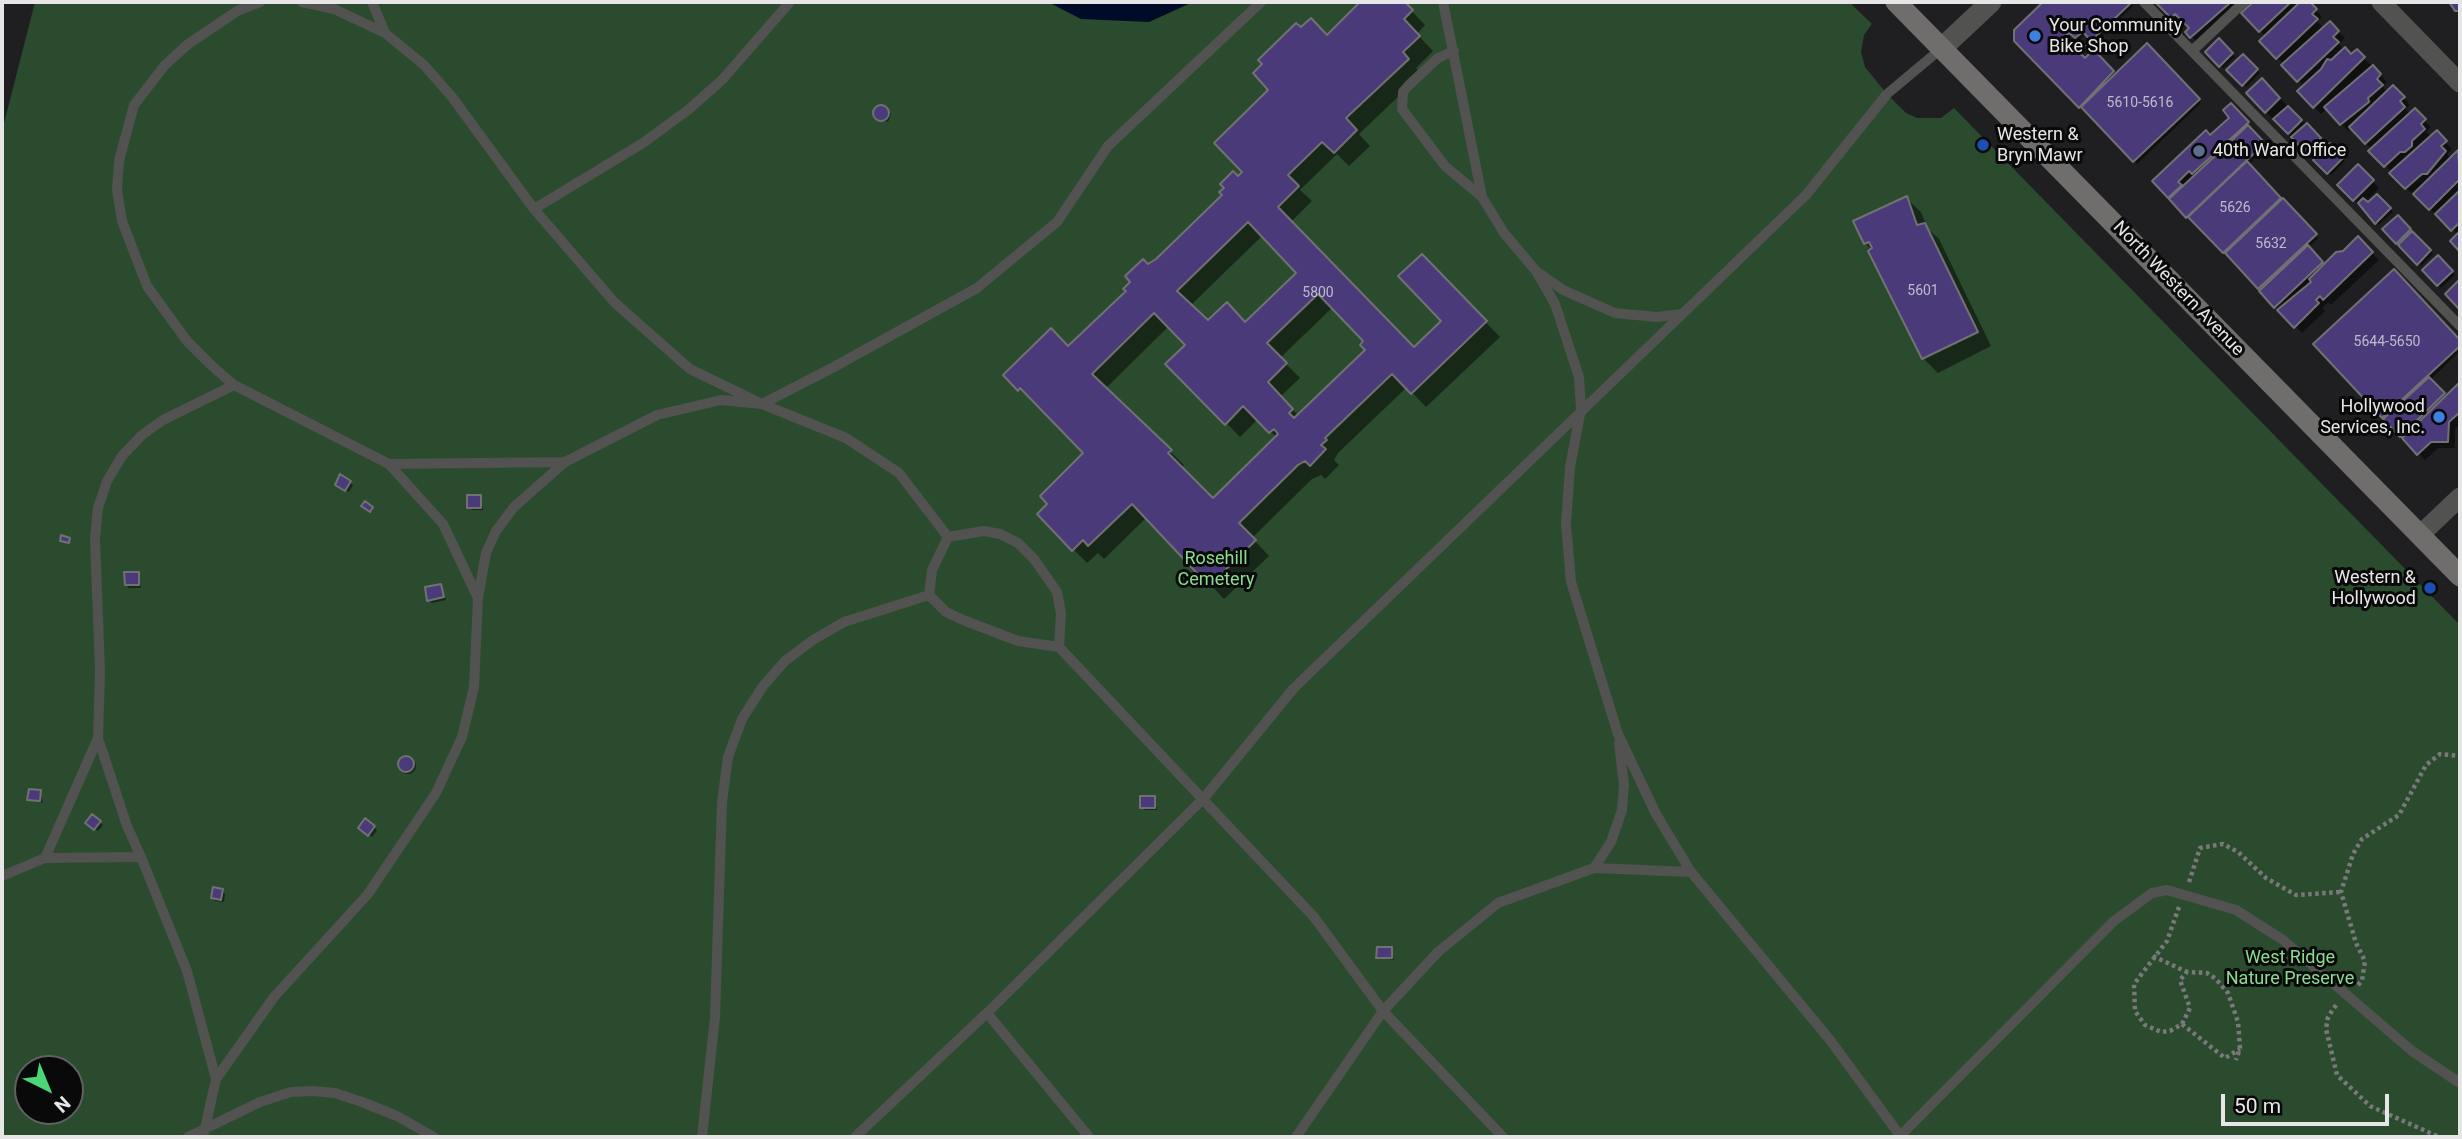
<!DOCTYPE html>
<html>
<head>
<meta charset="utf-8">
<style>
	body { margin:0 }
	#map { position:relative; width:2462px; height:1139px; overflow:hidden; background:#1f1e21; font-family:Roboto,sans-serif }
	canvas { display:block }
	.frame { position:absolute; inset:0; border:4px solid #e6e6e7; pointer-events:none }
	.north { position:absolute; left:14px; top:1055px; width:70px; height:70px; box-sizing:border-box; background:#09090a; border:2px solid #616162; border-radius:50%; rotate:137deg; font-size:19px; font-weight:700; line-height:28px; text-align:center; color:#e6e6e7 }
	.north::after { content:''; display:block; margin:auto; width:24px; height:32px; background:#4bd677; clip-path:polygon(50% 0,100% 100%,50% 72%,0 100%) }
	.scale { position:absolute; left:2221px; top:1094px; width:168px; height:32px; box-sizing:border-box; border:4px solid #e6e6e7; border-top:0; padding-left:9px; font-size:21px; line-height:24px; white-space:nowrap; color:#e6e6e7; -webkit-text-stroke:5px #09090a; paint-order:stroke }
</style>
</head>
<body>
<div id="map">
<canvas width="2462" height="1139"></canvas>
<div class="frame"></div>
<div class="north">N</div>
<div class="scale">50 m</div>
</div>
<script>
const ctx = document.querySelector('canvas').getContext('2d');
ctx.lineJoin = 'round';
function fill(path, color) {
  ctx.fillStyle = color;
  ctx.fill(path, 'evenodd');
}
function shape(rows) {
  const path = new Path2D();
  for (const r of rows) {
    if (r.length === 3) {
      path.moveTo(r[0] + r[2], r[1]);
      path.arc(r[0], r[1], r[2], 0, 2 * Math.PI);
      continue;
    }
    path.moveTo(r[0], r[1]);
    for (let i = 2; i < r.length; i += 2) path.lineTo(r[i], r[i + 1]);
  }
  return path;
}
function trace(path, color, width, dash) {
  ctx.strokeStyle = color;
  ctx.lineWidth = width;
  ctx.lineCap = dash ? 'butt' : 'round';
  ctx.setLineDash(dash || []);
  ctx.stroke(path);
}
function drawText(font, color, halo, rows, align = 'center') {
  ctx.font = font + ' Roboto,sans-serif';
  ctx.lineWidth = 6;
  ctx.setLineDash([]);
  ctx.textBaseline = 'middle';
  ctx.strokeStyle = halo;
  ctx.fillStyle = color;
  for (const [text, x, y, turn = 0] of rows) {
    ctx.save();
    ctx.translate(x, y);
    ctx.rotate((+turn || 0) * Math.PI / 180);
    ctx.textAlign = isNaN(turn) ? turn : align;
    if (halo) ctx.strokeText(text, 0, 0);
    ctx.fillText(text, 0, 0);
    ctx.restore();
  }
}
fill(shape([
	[35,2,1849,2,1872,24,1864,35,1861,52,1865,67,1887,94,1906,113,1917,118,1941,118,1954,108,2460,625,2460,1137,2,1137,2,131],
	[28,1069,70,1069,70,1111,28,1111]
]), '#2b4b2e');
fill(shape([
	[1048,2,1193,2,1149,22,1081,19]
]), '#000c27');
fill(shape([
	[1363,2,1403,2,1425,25,1417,34,1433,51,1416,68,1422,74,1359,134,1370,146,1349,166,1337,154,1300,190,1312,201,1291,222,1414,349,1443,321,1421,256,1500,337,1426,407,1407,387,1338,453,1334,460,1339,465,1325,479,1321,475,1312,479,1252,538,1269,556,1224,599,1147,517,1104,559,1098,553,1087,563,1039,514,1086,453,1005,375,1068,348,1128,291,1148,266,1224,195,1245,172,1327,37],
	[1263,235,1299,273,1246,324,1208,323,1190,306],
	[1333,307,1366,341,1367,350,1299,416,1280,397,1300,378,1280,358],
	[1169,326,1188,345,1168,364,1240,437,1258,419,1277,438,1213,501,1181,468,1184,465,1105,389],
	[2046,2,2129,2,2133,6,2095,42,2087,33,2079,40,2073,34,2063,43,2085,61,2092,53,2091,43,2101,54,2098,57,2116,76,2147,46,2201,103,2137,164,2016,40,2016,31],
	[2157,2,2250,2,2202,47,2187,32,2191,28,2187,24,2182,28],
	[2256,2,2300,2,2297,6,2308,2,2322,17,2317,22,2324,28,2330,24,2345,38,2339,44,2344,50,2352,56,2357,51,2387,82,2382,86,2388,93,2393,87,2410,105,2405,109,2411,115,2415,111,2431,127,2426,132,2430,136,2436,133,2452,149,2447,154,2451,159,2458,152,2460,154,2460,249,2453,241,2459,235,2406,188,2352,128,2348,131,2327,108,2321,114,2299,91,2304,86,2262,41,2266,37,2244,13],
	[2219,41,2235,57,2223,68,2207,52],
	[2243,56,2260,73,2246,87,2229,70],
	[2262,80,2323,142,2310,155,2266,112],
	[879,107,884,107,891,114,888,122,875,116],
	[2242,116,2267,147,2248,165,2318,238,2308,248,2325,267,2358,239,2379,260,2331,305,2328,302,2322,308,2325,311,2302,333,2154,181],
	[2330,145,2345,161,2331,175,2315,160],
	[2358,166,2379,188,2365,202,2368,205,2377,196,2393,212,2379,225,2339,185],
	[1906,198,1921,212,1928,229,1939,239,1991,346,1938,373,1923,358,1870,251,1872,250,1865,243],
	[2398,217,2433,254,2421,266,2384,229],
	[2438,257,2455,275,2441,288,2424,270],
	[2394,271,2460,343,2460,351,2430,380,2448,398,2460,387,2460,424,2455,429,2455,448,2438,448,2425,460,2315,344],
	[350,482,353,485,349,492,340,487],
	[480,496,483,510,472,510,469,507],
	[138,574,141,588,129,588,126,585],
	[441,586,446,600,432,603,429,600],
	[408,766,8],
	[40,792,43,803,29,799],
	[1154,797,1157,810,1145,810,1142,807],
	[93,817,103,825,98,831,91,826],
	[374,827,377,830,372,837,363,831],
	[222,891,225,894,224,902,215,901,212,898],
	[1391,949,1394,960,1378,957]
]), '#0007');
const building = shape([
	[1360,2,1405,2,1413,10,1404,19,1420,36,1403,52,1409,59,1346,118,1357,130,1334,153,1322,142,1288,175,1299,186,1278,207,1414,347,1441,321,1398,276,1422,254,1487,321,1411,394,1392,374,1325,438,1327,440,1321,445,1326,449,1310,466,1305,461,1298,465,1239,523,1256,540,1209,586,1132,504,1088,546,1083,540,1072,551,1037,514,1047,504,1040,496,1083,453,1020,388,1018,391,1003,375,1051,328,1068,346,1126,291,1123,289,1130,282,1125,276,1143,259,1148,264,1156,259,1222,195,1219,192,1224,188,1220,184,1233,171,1238,176,1242,172,1214,143,1268,90,1253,73,1262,64,1258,60,1296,23,1301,27,1311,18,1327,35,1360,2],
	[1248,222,1296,273,1245,322,1227,302,1208,320,1177,291,1248,222],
	[1318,294,1363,341,1360,345,1365,350,1294,418,1289,413,1293,409,1268,382,1287,363,1267,343,1318,294],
	[1154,313,1185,345,1165,364,1225,425,1243,406,1269,433,1274,429,1278,434,1213,498,1168,453,1172,450,1092,374,1154,313],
	[2043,2,2132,2,2091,41,2083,32,2075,38,2069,33,2056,45,2058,47,2064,42,2069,42,2085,58,2090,53,2085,47,2091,41,2100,50,2097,53,2114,71,2079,108,2014,41,2014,30,2043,2],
	[2155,2,2231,2,2190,38,2185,32,2189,28,2175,14,2171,18,2155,2],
	[2253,2,2291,2,2259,32,2241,13,2253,2],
	[2300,2,2310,2,2317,9,2312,14,2318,19,2276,59,2259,41,2300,2],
	[2449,2,2460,2,2460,11,2455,11,2449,2],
	[2330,21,2339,31,2333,37,2339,42,2297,82,2281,65,2330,21],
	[2219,38,2233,53,2219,67,2205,52,2219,38],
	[2147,43,2200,99,2133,162,2081,107,2147,43],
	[2345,47,2351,54,2357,49,2365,57,2313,108,2297,91,2321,69,2327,59,2331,60,2345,47],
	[2243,54,2258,69,2242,86,2226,70,2243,54],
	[2373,65,2381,74,2377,79,2383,85,2368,98,2369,102,2340,125,2324,107,2373,65],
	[2262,78,2280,98,2265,113,2246,93,2262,78],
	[2393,85,2405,97,2400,101,2405,107,2365,144,2349,127,2393,85],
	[2231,103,2249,122,2192,174,2189,171,2178,182,2182,185,2168,198,2152,181,2206,130,2210,135,2229,118,2223,110,2231,103],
	[881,113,8],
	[2288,106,2302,120,2288,134,2273,119,2288,106],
	[2415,108,2426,119,2421,124,2425,129,2412,141,2412,146,2405,152,2400,152,2384,167,2368,151,2415,108],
	[2307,123,2321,138,2306,153,2291,137,2307,123],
	[2248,125,2265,143,2186,218,2169,199,2248,125],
	[2437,130,2447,141,2441,146,2446,151,2427,174,2422,174,2405,189,2389,173,2437,130],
	[2330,143,2344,157,2327,174,2313,160,2330,143],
	[2458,150,2460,179,2429,210,2413,194,2458,150],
	[2247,161,2281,198,2223,253,2188,217,2247,161],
	[2358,164,2374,180,2353,201,2337,185,2358,164],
	[2460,190,2460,222,2451,231,2435,214,2460,190],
	[2377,194,2391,208,2375,224,2358,203,2363,198,2368,202,2377,194],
	[1907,196,1917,225,1925,223,1978,332,1922,359,1868,251,1872,248,1869,242,1864,244,1853,221,1907,196],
	[2283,198,2317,234,2258,289,2225,253,2283,198],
	[2398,215,2411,229,2396,244,2382,229,2398,215],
	[2412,231,2431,250,2417,265,2398,245,2412,231],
	[2460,231,2460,252,2450,241,2460,231],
	[2358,236,2373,252,2323,300,2320,296,2316,300,2319,303,2294,328,2277,310,2311,282,2309,279,2336,252,2343,251,2358,236],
	[2308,245,2323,262,2274,308,2259,291,2308,245],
	[2438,255,2453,271,2437,286,2422,270,2438,255],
	[2394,269,2460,340,2460,346,2382,418,2313,344,2394,269],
	[2459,280,2460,308,2459,309,2445,294,2459,280],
	[2429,377,2445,393,2400,437,2383,419,2429,377],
	[2460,382,2460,412,2449,422,2448,442,2431,442,2417,455,2402,438,2460,382],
	[340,474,351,481,345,491,335,485,340,474],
	[467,495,481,495,481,508,467,508,467,495],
	[365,501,373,507,370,512,361,506,365,501],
	[61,535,70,538,69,543,60,541,61,535],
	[124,572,139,572,139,585,125,585,124,572],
	[441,584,444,597,427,601,425,587,441,584],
	[406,764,8],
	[29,789,41,790,40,801,27,800,29,789],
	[1140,796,1155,796,1155,808,1140,808,1140,796],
	[92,814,101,821,94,830,85,823,92,814],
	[365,818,375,826,368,836,358,828,365,818],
	[213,887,223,889,221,900,211,898,213,887],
	[1377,947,1392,947,1392,958,1376,958,1377,947]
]);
fill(building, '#4b3a7a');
trace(building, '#717174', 2);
trace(shape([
	[2189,882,2200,848,2223,844,2238,852,2266,878,2296,895,2341,892],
	[2179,907,2167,941,2134,984,2135,1011,2145,1025,2161,1032,2170,1031,2182,1024,2190,1008,2180,980,2187,972,2207,973,2216,979,2228,993,2238,1022,2240,1048,2236,1060],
	[2153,956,2187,972],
	[2358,985,2362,981,2365,961,2356,943,2341,892,2353,854,2362,839,2399,815,2426,765,2440,754,2460,756],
	[2336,1005,2328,1017,2326,1029,2337,1075,2370,1106,2439,1137],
	[2182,1024,2225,1058,2240,1049]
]), '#79787b', 4.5, [3.5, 3.5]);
trace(shape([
	[260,2,237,11,187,45,165,65,134,105,119,161,117,190,122,221,147,286,187,341,212,366,234,385,389,464,565,462,657,415,721,400,762,404,832,368,977,288,1057,222,1108,146,1261,2],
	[302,2,334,9,385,33],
	[372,2,385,33,424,65,452,97,534,209,615,303,690,369,762,404,846,438,899,473,948,537,984,531,1000,534,1018,543,1034,559,1057,592,1061,614,1059,647,1314,917,1383,1011,1503,1137],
	[1443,2,1482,197,1504,233,1536,271,1555,304,1579,377,1581,409,1570,467,1566,524,1571,582,1618,734,1656,814,1691,872,1830,1040,1901,1137],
	[2144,2,2460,326],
	[1454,51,1438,58,1409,85,1403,92,1402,109,1445,166,1482,197],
	[2192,51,2244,2],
	[534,209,643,143,688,110,722,80,790,2],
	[1539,273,1563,290,1615,313,1657,317,1682,314],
	[389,464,443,524,478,598],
	[929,595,932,570,948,537],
	[98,738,127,826,141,857],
	[45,858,141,857,187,971,216,1079,203,1137],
	[1594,868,1611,842,1622,810,1624,785,1619,743],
	[2,876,45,858,98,738,100,671,95,539,98,508,107,481,122,456,142,435,163,420,234,385],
	[987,1013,1089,1137],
	[216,1079,274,997,368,894,436,793,462,737,474,687,478,598,486,553,496,531,514,507,565,462],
	[188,1137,260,1102,291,1092,313,1091,335,1093,362,1102,397,1116,434,1137],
	[702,1137,715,1017,722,802,728,757,742,719,763,686,785,661,813,640,844,622,929,595,946,612,963,620,1018,641,1059,647],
	[855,1137,987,1013,1204,798,1294,688,1806,195,1887,94,1942,48],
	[1296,1137,1383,1011,1438,952,1498,903,1594,868,1691,872],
	[1899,1137,2114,921,2152,893,2167,890,2236,910,2283,940,2412,1051,2460,1083]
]), '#525251', 10);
trace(shape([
	[2381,2,2460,83],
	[2420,535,2460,497]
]), '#525251', 19);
trace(shape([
	[1942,48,1991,2]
]), '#525251', 21);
trace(shape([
	[1896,2,2460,576]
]), '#6f6e6c', 21);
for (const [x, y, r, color] of [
	[2035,36,7,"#3f7fe0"],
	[1983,145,7,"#1a4fb4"],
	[2199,151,7,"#5c6f8a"],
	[2439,417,7,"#3f7fe0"],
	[2430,588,7,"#1a4fb4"]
]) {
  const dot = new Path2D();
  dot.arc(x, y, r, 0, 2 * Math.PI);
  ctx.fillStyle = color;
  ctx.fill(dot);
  trace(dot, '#09090a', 2.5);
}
drawText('14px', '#bfbbcc', null, [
	["5610-5616",2140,103],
	["5626",2235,208],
	["5632",2271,244],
	["5601",1923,291],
	["5800",1318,293],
	["5644-5650",2387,342]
]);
drawText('18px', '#e6e6e7', '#09090a', [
	["Your Community",2049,26],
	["Bike Shop",2049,47],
	["Western &",1997,135],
	["Bryn Mawr",1997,156],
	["40th Ward Office",2213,151],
	["Hollywood",2425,407,"right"],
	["Services, Inc.",2425,428,"right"],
	["Western &",2416,578,"right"],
	["Hollywood",2416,599,"right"]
], 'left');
drawText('18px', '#e6e6e7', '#09090a', [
	["North Western Avenue",2178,289,46]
]);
drawText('18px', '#8add90', '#09090a', [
	["Rosehill",1216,559],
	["Cemetery",1216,580],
	["West Ridge",2290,958],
	["Nature Preserve",2290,979]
]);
</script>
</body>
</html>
